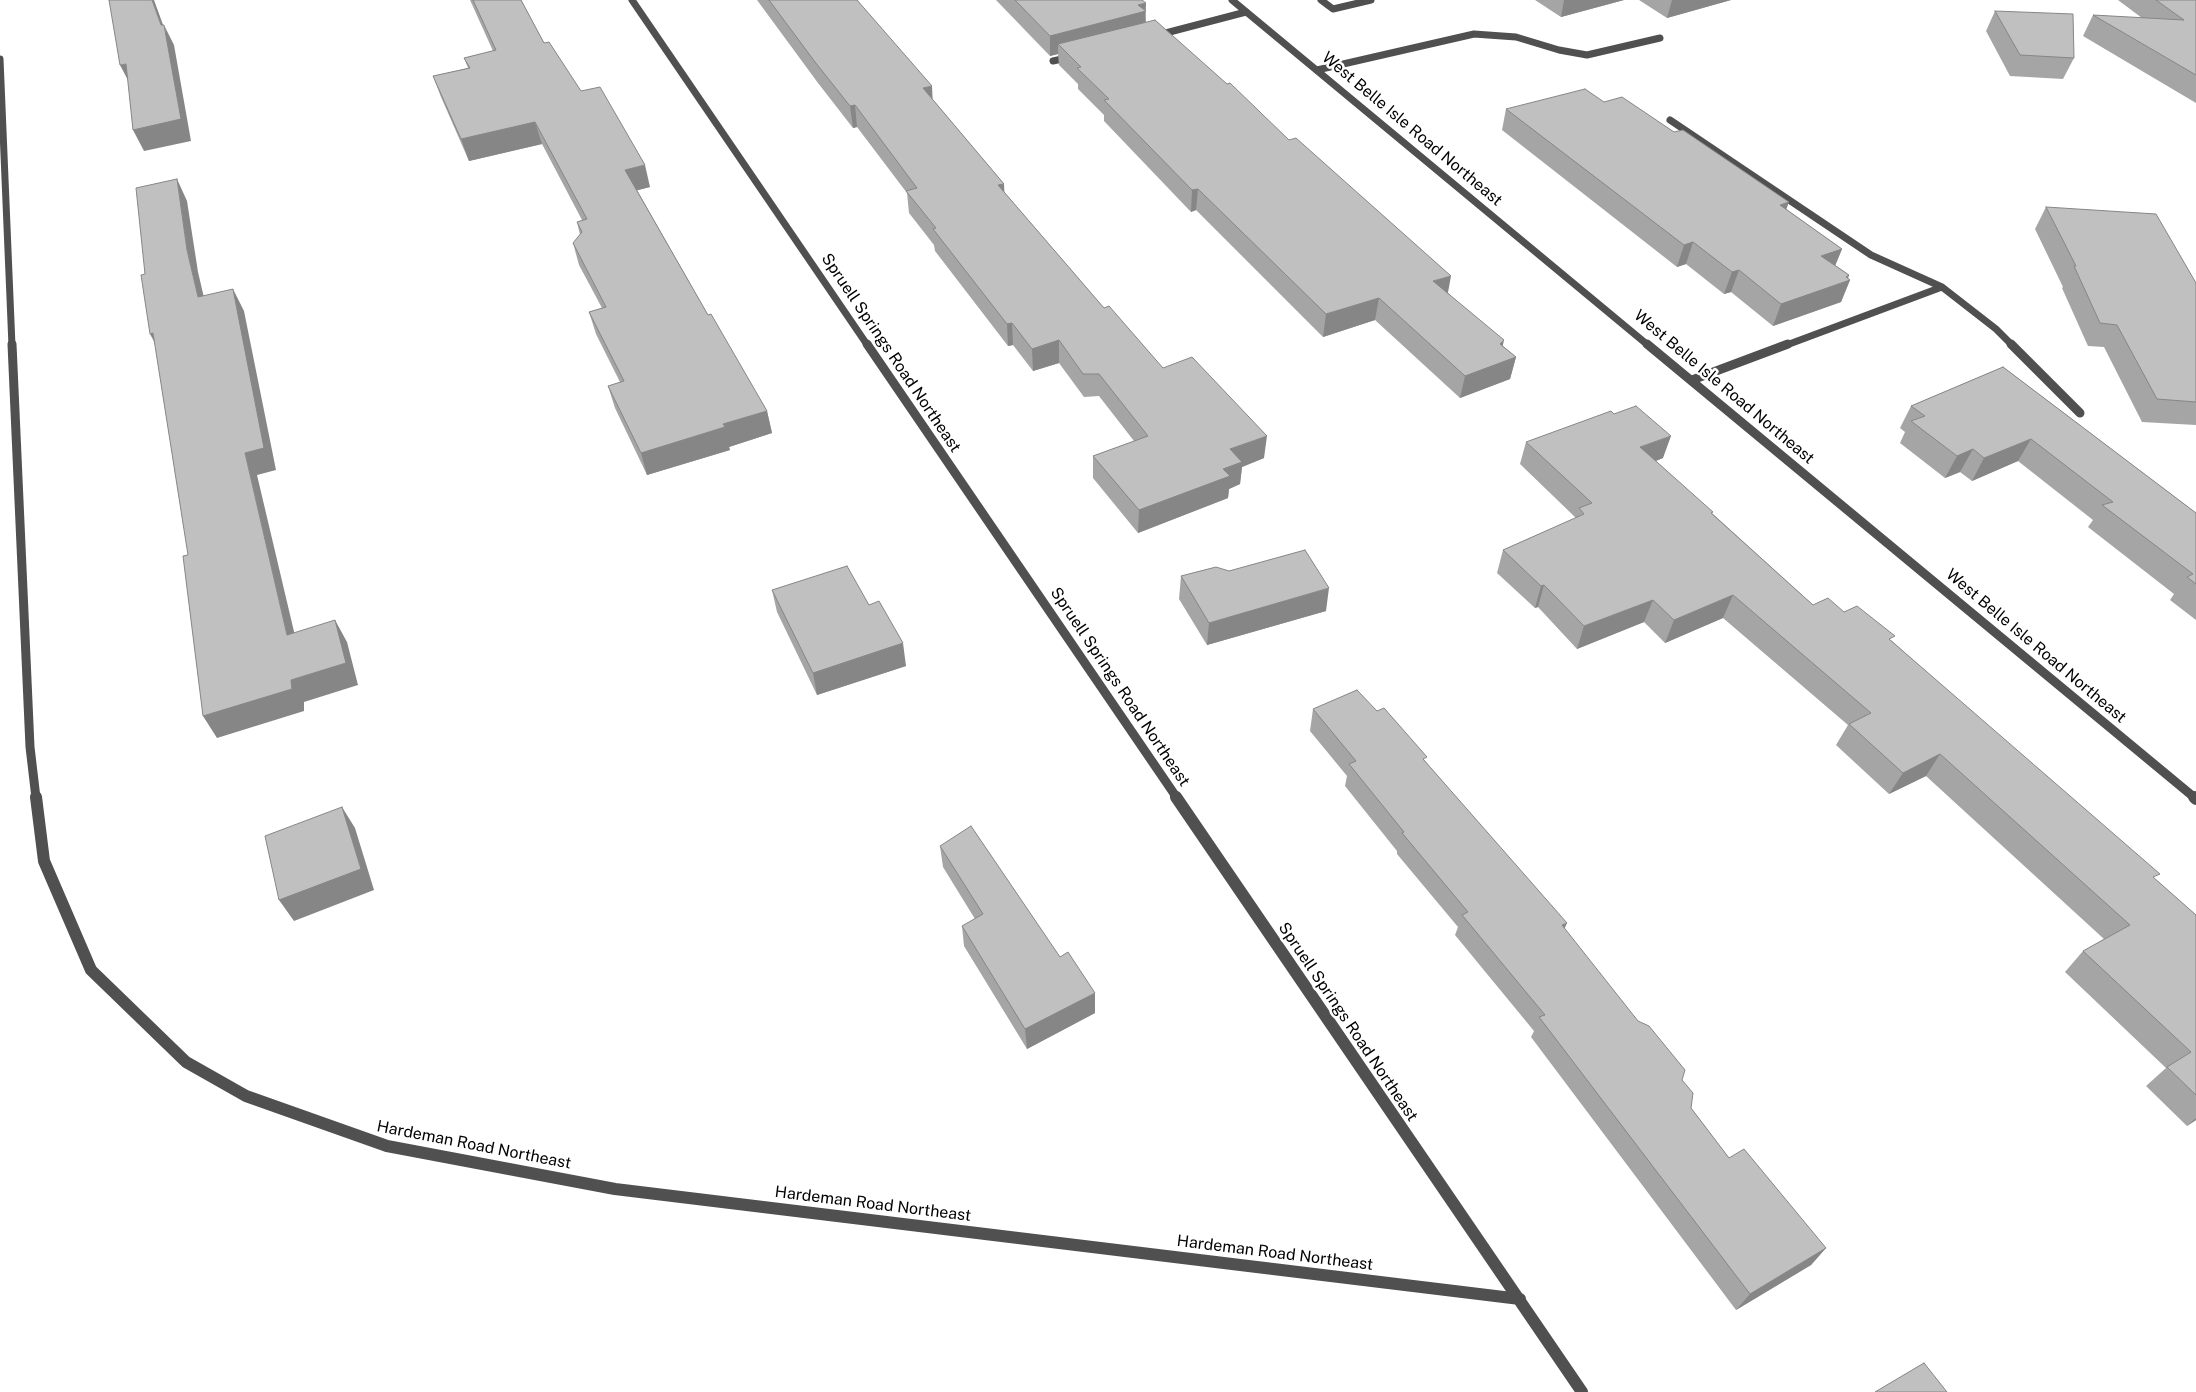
<!DOCTYPE html>
<html>
<head>
<meta charset="utf-8">
<style>
	body { margin:0 }
	canvas { display:block; background:#fff }
</style>
</head>
<body>
<canvas width="2196" height="1392"></canvas>
<script>
const ctx = document.querySelector('canvas').getContext('2d');
ctx.lineJoin = 'round';
function shape(rows) {
  const path = new Path2D();
  for (const r of rows) {
    path.moveTo(r[0], r[1]);
    for (let i = 2; i < r.length; i += 2) path.lineTo(r[i], r[i + 1]);
  }
  return path;
}
function trace(path, color, width, dash) {
  ctx.strokeStyle = color;
  ctx.lineWidth = width;
  ctx.lineCap = dash ? 'butt' : 'round';
  ctx.setLineDash(dash || []);
  ctx.stroke(path);
}
function fill(path, color) {
  ctx.fillStyle = color;
  ctx.fill(path, 'evenodd');
}
function drawText(font, color, halo, rows, align = 'center') {
  ctx.font = font + ' "Public Sans",sans-serif';
  ctx.lineWidth = 5;
  ctx.setLineDash([]);
  ctx.textBaseline = 'middle';
  ctx.strokeStyle = halo;
  ctx.fillStyle = color;
  for (const [text, x, y, turn = 0] of rows) {
    ctx.save();
    ctx.translate(x, y);
    ctx.rotate((+turn || 0) * Math.PI / 180);
    ctx.textAlign = isNaN(turn) ? turn : align;
    if (halo) ctx.strokeText(text, 0, 0);
    ctx.fillText(text, 0, 0);
    ctx.restore();
  }
}
trace(shape([
	[1321,0,1333,9,1371,0],
	[1158,35,1246,12],
	[1053,61,1071,57],
	[1317,70,1474,34,1516,37,1559,50,1587,55,1660,38]
]), '#505050', 7);
trace(shape([
	[632,0,868,346],
	[1232,0,1649,346],
	[0,59,12,346],
	[1670,120,1871,255,1942,287,1996,329,2013,346],
	[1784,346,1942,287]
]), '#505050', 7);
trace(shape([
	[12,344,30,747,36,798],
	[867,344,1177,798],
	[1647,344,2195,798],
	[2011,344,2080,413],
	[1692,380,1788,344]
]), '#505050', 9);
trace(shape([
	[36,797,44,861,91,970,186,1062,246,1096,387,1146,615,1189,1520,1299],
	[1176,797,1582,1392],
	[2194,797,2196,799]
]), '#505050', 12);
fill(shape([
	[470,0,521,0,544,43,581,91,650,187,637,190,708,315,767,411,772,433,729,447,730,450,647,475,615,408,608,386,620,382,596,334,589,312,602,308,579,265,573,243,580,235,577,222,582,220,542,144,469,161,441,97,433,76,468,68,464,58,493,51],
	[757,0,857,0,933,100,1004,184,1004,192,1104,308,1163,368,1264,458,1242,467,1240,484,1229,489,1228,498,1138,533,1093,478,1093,456,1134,441,1099,396,1084,397,1059,363,1033,371,1013,345,1008,346,935,251,934,245,909,213,907,193,857,127,853,128,818,83],
	[996,0,1142,0,1145,11,1146,22,1448,293,1503,346,1516,357,1510,379,1460,398,1375,320,1323,337,1196,210,1191,212,1104,121,1104,115,1078,89,1078,84,1059,65,1058,54,1050,56],
	[1535,0,1624,0,1561,17],
	[1639,0,1731,0,1667,18],
	[2118,0,2196,0,2196,103,2083,36,2093,15,2142,18],
	[1995,11,2074,58,2063,79,2010,76,1986,31],
	[1604,102,1786,209,1842,249,1835,265,1849,275,1848,278,1850,280,1841,302,1773,326,1731,292,1724,294,1686,264,1677,267,1502,130,1506,109],
	[2046,207,2196,283,2196,425,2142,422,2104,347,2088,346,2062,288,2063,287,2035,229],
	[2003,367,2196,513,2196,620,2170,600,2174,594,2088,527,2093,520,2018,461,1972,481,1960,472,1945,478,1900,443,1905,432,1900,428,1911,406],
	[1526,442,1663,458,1656,461,1713,514,1813,605,1844,612,1892,641,2155,879,2196,915,2196,1120,2187,1126,2146,1086,2166,1068,2065,972,2083,951,2104,939,1926,776,1889,794,1836,745,1848,725,1723,618,1665,643,1644,622,1577,649,1538,607,1535,608,1497,573,1503,550,1576,518,1520,464],
	[1181,576,1326,611,1207,645,1179,599],
	[772,590,869,605,906,666,817,695,777,612],
	[1313,709,1377,711,1426,762,1564,929,1682,1080,1691,1108,1729,1158,1826,1248,1811,1265,1736,1310,1531,1037,1534,1031,1455,935,1458,927,1397,854,1397,851,1345,786,1347,776,1310,731],
	[940,846,1060,957,1095,1013,1027,1049,964,946,962,926,975,919,943,867]
]), '#a5a5a5');
fill(shape([
	[152,0,154,0,166,33,164,25,174,45,191,141,144,151,133,130,161,25],
	[1564,0,1624,0,1561,17],
	[1672,0,1731,0,1667,18],
	[1146,3,1145,32,1058,44,1058,54,1050,56,1050,36,1138,5],
	[126,64,131,86,120,65],
	[932,86,933,108,923,88],
	[855,105,857,127,853,128,850,106],
	[535,122,542,144,469,161,461,139],
	[645,165,650,187,631,192,625,170],
	[177,179,187,201,198,272,209,319,198,297,187,250],
	[1004,184,1005,205,998,185],
	[1198,189,1196,210,1191,212,1192,190],
	[1789,202,1781,224,1780,205],
	[1693,242,1686,264,1677,267,1684,245],
	[1842,249,1833,271,1821,256],
	[1739,270,1731,292,1724,294,1732,272],
	[1849,275,1847,281,1850,280,1841,302,1773,326,1781,304],
	[1451,276,1447,298,1433,281],
	[233,289,244,311,276,470,257,475,300,657,287,635,245,453],
	[1379,298,1375,320,1323,337,1326,314],
	[1012,323,1013,345,1008,346,1007,324],
	[153,333,162,356,150,334],
	[1059,340,1059,363,1033,371,1032,349],
	[1504,340,1499,363,1516,357,1510,379,1460,398,1465,376],
	[767,411,772,433,729,447,730,450,647,475,641,453,723,424],
	[1267,436,1264,458,1242,467,1240,484,1229,489,1228,498,1138,533,1139,510,1223,469,1230,449],
	[1671,436,1663,458,1632,470,1640,447],
	[2031,439,2018,461,1972,481,1984,458],
	[1973,449,1960,472,1945,478,1957,456],
	[1544,585,1538,607,1535,608,1541,586],
	[1329,588,1326,611,1207,645,1209,623],
	[1733,595,1723,618,1665,643,1674,620],
	[1653,600,1644,622,1577,649,1584,626],
	[335,620,347,642,358,685,304,702,304,711,217,738,203,716,291,680],
	[903,643,906,666,817,695,813,673],
	[1940,754,1926,776,1889,794,1903,773],
	[342,807,355,828,374,890,294,921,279,900],
	[1567,923,1558,943,1562,925],
	[1095,993,1095,1013,1027,1049,1025,1029],
	[2196,1118,2196,1120,2187,1126],
	[1826,1248,1811,1265,1736,1310,1750,1294]
]), '#868686');
const building = shape([
	[109,0,152,0,161,25,164,25,181,119,133,130,126,64,120,65,109,0],
	[473,0,521,0,544,43,549,42,581,91,600,87,645,165,625,170,708,315,711,314,767,411,723,424,725,427,641,453,608,386,624,381,589,312,606,307,573,243,582,232,577,222,587,219,535,122,461,139,433,76,470,68,464,58,496,50,473,0],
	[769,0,857,0,932,86,923,88,1004,184,998,185,1104,308,1109,306,1163,368,1192,357,1267,436,1230,449,1242,462,1223,469,1230,476,1139,510,1093,456,1148,436,1099,374,1083,374,1059,340,1032,349,1012,323,1007,324,933,229,936,228,906,191,917,188,855,105,850,106,815,62,769,0],
	[1015,0,1142,0,1146,3,1138,5,1146,11,1050,36,1015,0],
	[2156,0,2196,0,2196,75,2093,15,2184,20,2156,0],
	[1995,11,2073,14,2074,58,2020,55,1995,11],
	[1155,20,1227,84,1230,83,1289,140,1296,138,1451,276,1433,281,1504,340,1500,344,1516,357,1465,376,1379,298,1326,314,1198,189,1192,190,1104,100,1109,99,1077,68,1081,67,1058,44,1155,20],
	[1585,89,1604,102,1622,97,1674,132,1683,130,1789,202,1780,205,1842,249,1821,256,1849,275,1846,277,1850,280,1781,304,1739,270,1732,272,1693,242,1684,245,1506,109,1585,89],
	[177,179,187,250,198,297,233,289,264,448,245,453,287,635,335,620,346,663,291,680,292,689,203,716,183,556,188,555,153,333,150,334,141,275,145,274,136,188,177,179],
	[2046,207,2156,214,2196,283,2196,402,2157,399,2117,325,2100,323,2074,266,2076,266,2046,207],
	[2003,367,2196,513,2196,584,2187,577,2193,574,2102,505,2113,502,2031,439,1984,458,1973,449,1957,456,1911,421,1925,416,1911,406,2003,367],
	[1636,406,1671,436,1640,447,1713,512,1711,513,1813,605,1828,598,1844,612,1857,606,1895,636,1889,639,2160,874,2153,877,2196,915,2196,1095,2167,1067,2191,1052,2083,951,2130,925,1940,754,1903,773,1849,724,1871,713,1733,595,1674,620,1653,600,1584,626,1544,585,1541,586,1503,550,1584,514,1579,508,1592,503,1526,442,1611,411,1614,414,1636,406],
	[1305,550,1329,588,1209,623,1181,576,1216,567,1229,571,1305,550],
	[847,566,869,605,879,601,903,643,813,673,772,590,847,566],
	[1357,690,1377,711,1384,708,1427,757,1423,759,1567,923,1562,925,1638,1021,1649,1026,1685,1070,1682,1080,1693,1093,1691,1108,1729,1158,1744,1149,1826,1248,1750,1294,1539,1017,1545,1015,1462,915,1468,912,1402,833,1404,832,1349,764,1356,761,1313,709,1357,690],
	[342,807,361,869,279,900,265,836,342,807],
	[971,826,1060,957,1068,952,1095,993,1025,1029,962,926,983,914,940,846,971,826],
	[1924,1363,1947,1392,1875,1392,1924,1363]
]);
fill(building, '#c0c0c0');
trace(building, '#868686', 1);
drawText('16px', '#000', '#fff', [
	["West Belle Isle Road Northeast",1412,129,40],
	["Spruell Springs Road Northeast",891,353,56],
	["West Belle Isle Road Northeast",1724,387,40],
	["West Belle Isle Road Northeast",2036,646,40],
	["Spruell Springs Road Northeast",1120,687,56],
	["Spruell Springs Road Northeast",1348,1022,56],
	["Hardeman Road Northeast",474,1145,11],
	["Hardeman Road Northeast",873,1204,7],
	["Hardeman Road Northeast",1275,1253,7]
]);
</script>
</body>
</html>
